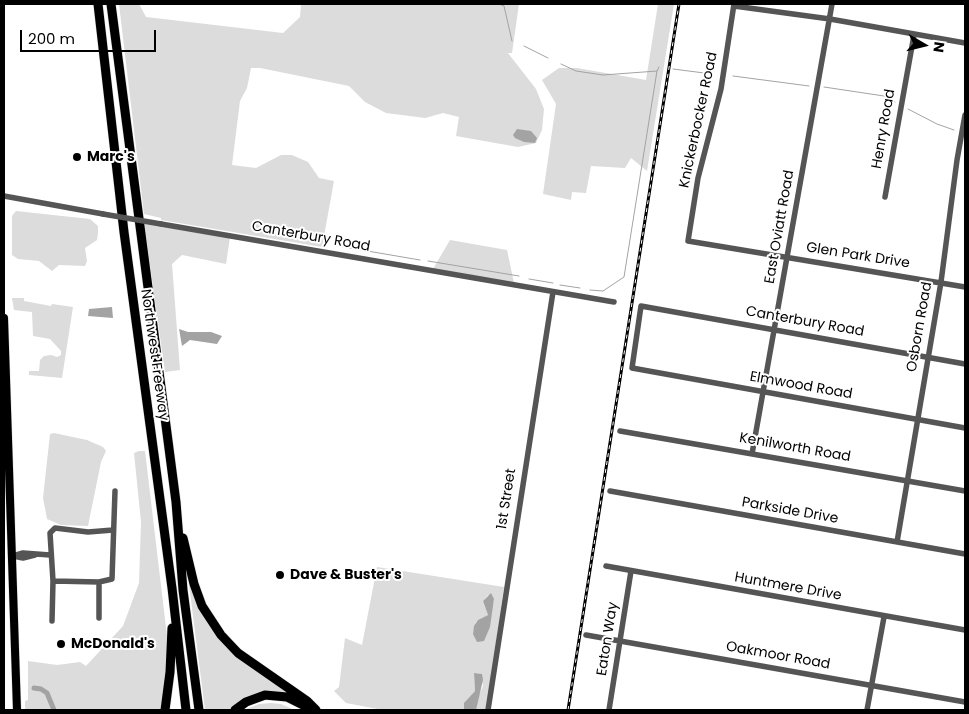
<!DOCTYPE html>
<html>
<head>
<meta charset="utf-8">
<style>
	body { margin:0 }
	#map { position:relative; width:969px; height:714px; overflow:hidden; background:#fff; font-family:Poppins,sans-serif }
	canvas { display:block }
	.frame { position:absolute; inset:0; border:5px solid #000; pointer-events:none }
	.north { position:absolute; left:899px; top:20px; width:50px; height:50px; -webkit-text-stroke:4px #fff; paint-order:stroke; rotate:98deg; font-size:14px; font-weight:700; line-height:20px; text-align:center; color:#000 }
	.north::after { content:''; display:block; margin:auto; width:18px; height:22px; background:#000; clip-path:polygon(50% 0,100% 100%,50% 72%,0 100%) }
	.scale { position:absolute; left:20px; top:30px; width:136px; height:22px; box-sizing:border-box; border:2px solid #000; border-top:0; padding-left:6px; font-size:15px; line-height:18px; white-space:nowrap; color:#000; -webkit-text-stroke:4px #fff; paint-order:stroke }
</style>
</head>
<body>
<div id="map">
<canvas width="969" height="714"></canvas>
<div class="frame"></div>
<div class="north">N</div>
<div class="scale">200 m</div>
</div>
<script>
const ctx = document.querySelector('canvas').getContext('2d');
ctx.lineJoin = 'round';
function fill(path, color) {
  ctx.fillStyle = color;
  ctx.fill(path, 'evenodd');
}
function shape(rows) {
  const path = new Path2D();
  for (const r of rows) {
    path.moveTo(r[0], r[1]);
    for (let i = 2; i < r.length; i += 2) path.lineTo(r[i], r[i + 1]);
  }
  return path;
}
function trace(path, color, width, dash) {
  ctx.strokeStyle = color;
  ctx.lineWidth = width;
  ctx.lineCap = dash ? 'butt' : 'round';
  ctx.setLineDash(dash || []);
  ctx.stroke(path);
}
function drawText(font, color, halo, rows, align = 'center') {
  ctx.font = font + ' Poppins,sans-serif';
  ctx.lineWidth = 4;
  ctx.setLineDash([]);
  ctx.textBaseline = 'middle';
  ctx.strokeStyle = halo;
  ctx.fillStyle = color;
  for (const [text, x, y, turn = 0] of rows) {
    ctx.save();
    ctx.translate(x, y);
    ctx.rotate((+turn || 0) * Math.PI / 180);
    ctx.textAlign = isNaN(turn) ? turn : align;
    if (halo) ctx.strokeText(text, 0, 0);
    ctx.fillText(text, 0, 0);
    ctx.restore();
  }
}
fill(shape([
	[119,4,139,4,146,17,283,33,300,17,301,4,519,4,512,53,508,53,536,89,544,109,542,130,536,143,518,147,456,136,459,117,443,113,425,118,386,113,365,102,349,86,260,68,251,68,247,88,240,101,232,165,256,168,281,155,292,155,308,162,319,178,334,181,322,247,161,220,161,218,144,214],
	[658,4,674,4,647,171,631,158,625,168,591,166,586,193,572,192,571,200,543,194,556,104,542,80,559,68,577,68,646,80],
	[16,211,90,219,98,226,98,233,97,240,85,248,87,261,85,266,59,265,52,271,39,261,18,259,12,255,12,216],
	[144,223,230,237,226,264,182,255,172,264,180,370,165,372],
	[450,240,507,250,514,283,433,269],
	[12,298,24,298,24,301,51,306,52,304,73,307,62,378,29,375,29,371,39,371,40,360,44,356,51,355,57,357,61,355,61,351,50,339,33,336,32,312,14,310],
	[54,433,87,440,103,447,106,451,101,462,88,526,61,525,47,519,43,498,50,434],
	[139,451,145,451,167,636,166,686,160,710,25,710,25,701,28,700,28,661,57,665,80,662,86,666,123,626,139,583,141,522,134,453],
	[377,567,504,587,486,710,476,710,476,702,483,686,481,674,474,673,475,691,467,700,464,710,383,710,346,703,334,691,339,687,345,638,362,645],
	[488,595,494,599,490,621,473,634,476,622,488,615,483,601],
	[188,577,218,634,298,696,279,693,232,710,205,710],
	[271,703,281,704,295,710,244,710,259,704]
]), '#dcdcdc');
fill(shape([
	[517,129,531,131,537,138,535,143,524,142,515,138,513,135],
	[112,307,113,318,88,316,89,309],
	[179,329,188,332,211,332,222,336,217,344,190,340,182,346],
	[491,593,494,599,490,627,484,641,477,642,473,634,474,626,478,620,488,615,483,601],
	[474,673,482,674,483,680,476,710,464,710,464,703,475,691]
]), '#a3a3a3');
trace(shape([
	[499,4,504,6,512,41],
	[524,46,548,58],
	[561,64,576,71,603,75,657,71,659,67],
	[673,69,712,74],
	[733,76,809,86],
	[824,87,884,96,895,102],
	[908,109,937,124,954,130],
	[338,246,420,260],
	[428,261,519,276],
	[529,279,553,283],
	[560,285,580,288],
	[590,290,603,291,624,277,657,71]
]), '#a3a3a3', 1);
trace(shape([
	[34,688,41,689,47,693,54,710]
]), '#a3a3a3', 5);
const major = shape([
	[4,318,17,710]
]);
const highway = shape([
	[98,4,124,232,172,588,186,710],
	[111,4,176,502,183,590,199,710],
	[183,538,194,584,202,606,221,635,238,653,307,701,316,710],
	[165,710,170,672,172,628],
	[235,710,246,702,265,695,287,697,305,706]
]);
trace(major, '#dbdbdb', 9);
trace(highway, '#dbdbdb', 10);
trace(shape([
	[734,4,721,89,698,178,688,241,965,287],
	[734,6,830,19,965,43],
	[4,196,103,214],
	[885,197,914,35],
	[161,224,614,302],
	[965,364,641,306,632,368,965,428],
	[620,431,965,491],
	[752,454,832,4],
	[610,491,965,554],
	[897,542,941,282,957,160,965,115],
	[35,555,23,558,13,556,23,553,50,555],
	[606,566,965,630],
	[53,581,99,582,112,579,115,491],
	[99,618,99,582],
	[52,621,53,581,50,533,55,528,88,532,113,530],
	[586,635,965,702],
	[488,710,553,292],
	[609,710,631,571],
	[867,710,884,617]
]), '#555', 5.5);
trace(major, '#000', 8);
trace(highway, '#000', 9);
const rail = shape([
	[568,710,679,4]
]);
trace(rail, '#000', 3);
trace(rail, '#fff', 1, [4]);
trace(shape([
	[103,214,161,224]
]), '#555', 5.5);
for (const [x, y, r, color] of [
	[77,157,5,"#000"],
	[280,575,5,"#000"],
	[61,644,5,"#000"]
]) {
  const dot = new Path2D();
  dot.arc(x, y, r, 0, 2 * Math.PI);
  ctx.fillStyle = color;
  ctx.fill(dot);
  trace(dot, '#fff', 2);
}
drawText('14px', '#000', '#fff', [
	["Knickerbocker Road",699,120,-78],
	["Henry Road",884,129,-80],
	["East Oviatt Road",780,227,-80],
	["Canterbury Road",311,237,10],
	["Glen Park Drive",858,256,9],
	["Canterbury Road",805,322,10],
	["Osborn Road",920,327,-80],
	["Northwest Freeway",154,355,82],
	["Elmwood Road",801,386,10],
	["Kenilworth Road",795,448,10],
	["1st Street",507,499,-81],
	["Parkside Drive",790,511,10],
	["Huntmere Drive",788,587,10],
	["Eaton Way",608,639,-81],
	["Oakmoor Road",778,656,10]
]);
drawText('bold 14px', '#000', '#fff', [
	["Marc's",87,157],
	["Dave & Buster's",290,575],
	["McDonald's",71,644]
], 'left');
</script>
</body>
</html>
